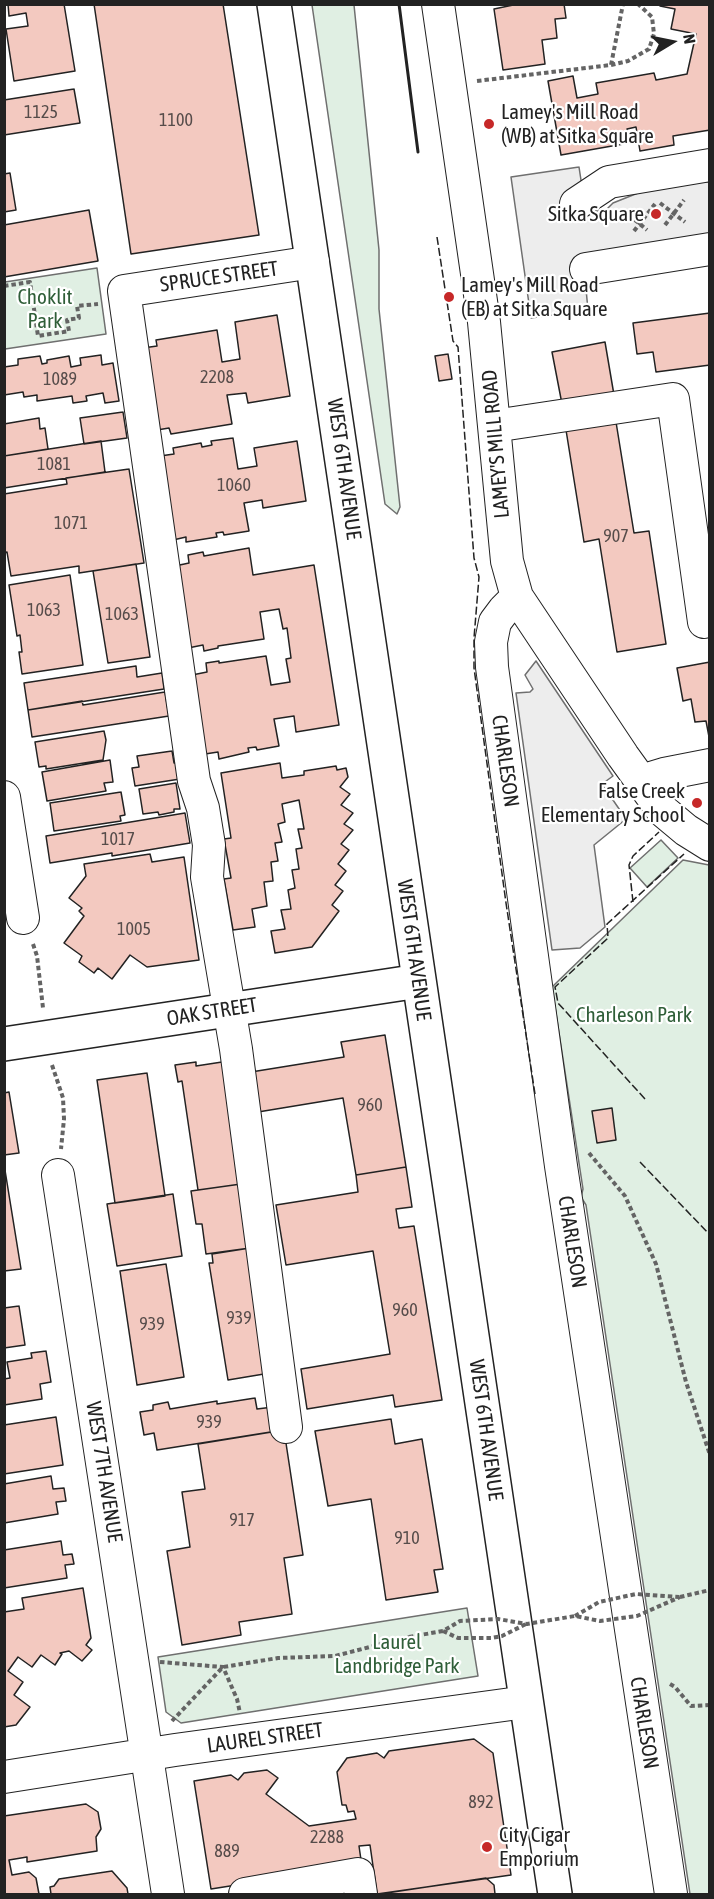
<!DOCTYPE html>
<html>
<head>
<meta charset="utf-8">
<style>
	body { margin:0 }
	#map { position:relative; width:714px; height:1899px; overflow:hidden; background:#fff; font-family:"Asap Condensed",sans-serif }
	canvas { display:block }
	.frame { position:absolute; inset:0; border:6px solid #222; pointer-events:none }
	.north { position:absolute; left:642px; top:12px; width:60px; height:60px; -webkit-text-stroke:4px #fff; paint-order:stroke; rotate:80deg; font-size:16px; font-weight:700; line-height:24px; text-align:center; color:#222 }
	.north::after { content:''; display:block; margin:auto; width:21px; height:27px; background:#222; clip-path:polygon(50% 0,100% 100%,50% 72%,0 100%) }
</style>
</head>
<body>
<div id="map">
<canvas width="714" height="1899"></canvas>
<div class="frame"></div>
<div class="north">N</div>
</div>
<script>
const ctx = document.querySelector('canvas').getContext('2d');
ctx.lineJoin = 'round';
function fill(path, color) {
  ctx.fillStyle = color;
  ctx.fill(path, 'evenodd');
}
function shape(rows) {
  const path = new Path2D();
  for (const r of rows) {
    path.moveTo(r[0], r[1]);
    for (let i = 2; i < r.length; i += 2) path.lineTo(r[i], r[i + 1]);
  }
  return path;
}
function trace(path, color, width, dash) {
  ctx.strokeStyle = color;
  ctx.lineWidth = width;
  ctx.lineCap = dash ? 'butt' : 'round';
  ctx.setLineDash(dash || []);
  ctx.stroke(path);
}
function drawText(font, color, halo, rows, align = 'center') {
  ctx.font = font + ' "Asap Condensed",sans-serif';
  ctx.lineWidth = 4.5;
  ctx.setLineDash([]);
  ctx.textBaseline = 'middle';
  ctx.strokeStyle = halo;
  ctx.fillStyle = color;
  for (const [text, x, y, turn = 0] of rows) {
    ctx.save();
    ctx.translate(x, y);
    ctx.rotate((+turn || 0) * Math.PI / 180);
    ctx.textAlign = isNaN(turn) ? turn : align;
    if (halo) ctx.strokeText(text, 0, 0);
    ctx.fillText(text, 0, 0);
    ctx.restore();
  }
}
const green = shape([
	[312,5,354,5,379,250,379,309,400,507,397,514,385,504,312,5],
	[97,268,106,334,5,349,5,282,97,268],
	[661,840,678,858,647,887,630,868,661,840],
	[683,860,709,865,709,1894,690,1894,586,1205,581,1197,583,1189,552,987,683,860],
	[467,1608,478,1676,181,1723,166,1712,158,1657,467,1608]
]);
fill(green, '#e0efe3');
trace(green, '#6f6f6f', 1.5);
const parking = shape([
	[579,167,586,213,603,210,604,212,613,203,643,191,700,181,709,182,709,240,594,271,586,289,588,310,531,318,511,177,579,167],
	[536,661,613,776,602,784,626,819,594,845,605,927,580,948,552,950,516,693,530,692,533,689,525,675,536,661]
]);
fill(parking, '#ededed');
trace(parking, '#6f6f6f', 1.5);
const building = shape([
	[8,4,64,4,75,71,14,81,6,29,28,26,26,13,9,16,8,4],
	[94,4,223,4,259,235,131,254,94,4],
	[518,4,564,4,566,18,555,19,557,38,542,40,545,64,503,70,494,9,518,4],
	[660,4,710,4,710,130,673,136,674,145,640,151,636,127,627,129,629,143,561,155,548,81,573,76,577,98,598,94,596,83,654,73,656,80,687,74,696,34,671,29,675,9,660,6,660,4],
	[74,89,80,123,4,135,4,100,74,89],
	[10,173,16,210,4,212,4,174,10,173],
	[89,210,98,261,4,277,4,225,89,210],
	[710,313,710,365,656,372,653,352,637,354,633,323,710,313],
	[277,315,290,396,248,403,246,393,227,395,232,424,171,434,169,428,157,430,143,348,157,346,156,340,217,330,222,362,240,359,235,322,277,315],
	[605,342,614,395,562,404,552,352,605,342],
	[448,354,452,379,439,381,435,356,448,354],
	[101,355,102,365,113,363,119,401,105,403,103,393,86,396,87,401,73,403,72,396,37,401,37,395,24,397,23,392,4,395,4,367,18,365,18,359,40,356,42,364,47,363,47,360,69,356,71,367,81,365,80,358,101,355],
	[123,412,127,438,84,444,80,418,123,412],
	[39,418,40,429,45,428,48,449,4,456,4,424,39,418],
	[616,422,634,533,649,531,666,644,617,652,599,539,584,542,566,430,616,422],
	[233,438,238,469,257,466,254,448,297,441,306,501,263,508,262,500,244,503,249,531,224,535,223,532,216,533,217,537,186,542,186,537,173,540,160,456,174,454,173,448,201,443,202,447,212,445,211,441,233,438],
	[101,441,105,472,4,488,4,456,101,441],
	[129,469,144,563,79,573,79,566,11,576,7,552,4,553,4,494,67,484,66,478,129,469],
	[249,548,253,575,314,565,339,725,296,732,294,716,274,719,279,746,257,750,256,747,248,748,249,752,219,759,218,752,205,754,192,675,207,672,206,663,219,661,219,663,266,656,271,685,290,682,286,659,291,658,287,628,283,629,279,609,260,612,264,639,218,646,218,648,204,651,203,645,188,648,175,566,189,563,188,555,203,552,204,556,249,548],
	[136,564,150,657,108,663,93,571,136,564],
	[70,575,83,665,22,674,19,652,22,652,20,635,17,636,9,585,70,575],
	[710,662,710,742,706,721,695,722,691,699,683,701,677,668,710,662],
	[136,666,137,677,162,673,164,689,28,710,24,683,136,666],
	[165,692,169,716,32,737,28,710,82,701,83,705,165,692],
	[104,731,106,740,103,760,46,769,46,766,39,767,35,742,104,731],
	[172,751,174,763,177,763,180,779,135,786,132,768,139,767,137,756,172,751],
	[110,760,113,782,104,783,106,791,47,801,42,772,110,760],
	[280,763,282,778,304,775,304,771,336,766,337,770,346,768,348,777,340,787,350,794,341,805,353,813,344,824,353,830,341,844,349,850,338,864,346,871,335,885,343,891,332,905,339,911,312,947,275,953,271,931,285,929,281,910,291,909,288,890,295,888,292,870,299,869,296,849,302,848,298,829,304,829,299,800,282,804,285,822,278,824,282,842,275,843,278,861,271,862,273,881,264,882,267,906,252,909,255,927,233,930,224,879,231,878,224,839,231,838,221,773,280,763],
	[176,783,180,809,174,809,174,812,159,815,158,812,143,814,139,789,176,783],
	[121,792,125,815,120,816,121,821,54,831,50,803,121,792],
	[185,813,190,843,112,856,112,853,50,863,46,836,185,813],
	[150,854,152,862,184,857,199,960,147,967,130,955,112,979,98,968,94,973,79,962,82,956,64,943,84,916,79,911,82,908,69,898,86,876,84,864,150,854],
	[385,1035,406,1167,356,1175,343,1098,258,1112,251,1072,344,1057,341,1042,385,1035],
	[196,1062,196,1066,222,1062,241,1184,198,1190,182,1081,178,1082,175,1065,196,1062],
	[147,1073,165,1196,115,1203,97,1080,147,1073],
	[9,1092,19,1153,4,1155,4,1093,9,1092],
	[612,1108,616,1140,597,1143,592,1111,612,1108],
	[4,1164,21,1269,4,1271,4,1164],
	[406,1167,412,1207,396,1209,399,1228,414,1226,442,1400,395,1407,393,1395,307,1409,301,1369,390,1354,373,1251,286,1265,276,1205,358,1192,356,1175,406,1167],
	[241,1184,250,1248,206,1254,202,1224,196,1224,191,1191,241,1184],
	[173,1194,182,1256,117,1266,107,1204,173,1194],
	[250,1248,270,1373,228,1380,209,1263,213,1263,212,1254,250,1248],
	[166,1264,184,1377,137,1385,120,1271,166,1264],
	[19,1306,25,1345,4,1348,4,1308,19,1306],
	[46,1351,51,1382,40,1384,42,1399,4,1405,4,1379,10,1378,7,1362,32,1358,31,1353,46,1351],
	[255,1398,257,1409,273,1407,277,1431,157,1450,154,1433,144,1435,140,1412,153,1410,153,1405,168,1402,170,1409,217,1401,217,1404,255,1398],
	[56,1417,63,1465,4,1474,4,1425,56,1417],
	[391,1419,395,1444,422,1439,443,1569,434,1570,438,1592,386,1600,371,1499,328,1506,315,1431,391,1419],
	[284,1430,303,1555,284,1558,292,1614,239,1622,241,1635,182,1645,167,1551,190,1547,182,1492,205,1489,198,1444,284,1430],
	[51,1476,53,1489,64,1488,66,1501,56,1502,58,1514,4,1523,4,1484,51,1476],
	[61,1541,63,1555,72,1554,74,1564,65,1565,67,1578,4,1588,4,1550,61,1541],
	[83,1588,91,1638,86,1645,92,1650,82,1661,69,1651,60,1653,62,1654,55,1665,41,1655,32,1667,18,1657,8,1671,23,1682,14,1695,30,1707,16,1725,4,1727,4,1612,24,1609,22,1598,83,1588],
	[474,1739,493,1753,511,1875,377,1894,370,1845,359,1846,361,1860,268,1880,211,1889,194,1781,231,1775,238,1780,244,1773,267,1770,278,1778,266,1794,309,1826,356,1819,354,1811,348,1812,346,1805,342,1805,337,1772,347,1758,377,1753,384,1758,389,1751,474,1739],
	[86,1804,98,1812,101,1829,96,1837,97,1851,27,1862,27,1857,9,1860,12,1875,29,1872,36,1878,39,1894,4,1894,4,1816,86,1804],
	[112,1871,127,1888,128,1894,51,1894,50,1887,54,1886,59,1879,112,1871],
	[486,1878,494,1885,495,1894,380,1894,486,1878]
]);
fill(building, '#f3c9c0');
trace(building, '#222', 1.5);
const minor = shape([
	[438,4,484,322,507,561,517,597,623,756,662,810,686,830,710,845],
	[576,204,609,182,710,165],
	[586,269,710,249],
	[494,426,673,399,704,622],
	[517,597,504,610,495,622,491,642,492,667,561,1166,671,1894],
	[641,781,664,774,710,765],
	[4,797,23,918],
	[58,1175,168,1894],
	[286,1427,236,1049,207,877,209,845,203,808,194,781,124,291,313,262],
	[4,1777,175,1750,526,1702],
	[245,1894,358,1874,361,1894]
]);
const major = shape([
	[274,4,555,1894],
	[4,1044,419,981]
]);
trace(minor, '#222', 34);
trace(major, '#222', 36);
trace(shape([
	[611,65,628,61,649,49,654,34,652,17,638,4],
	[477,81,611,65,623,4],
	[660,203,685,222],
	[623,210,647,230],
	[665,225,684,200],
	[634,231,655,204],
	[4,286,30,282,38,336,69,331,67,320,79,318,77,306,98,304],
	[33,944,37,956,43,1008],
	[52,1065,63,1098,64,1119,61,1149],
	[589,1153,625,1196,656,1264,686,1382,710,1455],
	[680,1597,710,1590],
	[160,1662,223,1667,237,1699,240,1713],
	[670,1684,675,1687,691,1706,710,1705],
	[172,1721,223,1667,278,1658,335,1656,409,1637]
]), '#646464', 4, [4.5, 3]);
trace(minor, '#fff', 32);
trace(major, '#fff', 33);
trace(shape([
	[575,1616,599,1602,636,1594,679,1597],
	[443,1631,458,1638,491,1638,502,1636,526,1624],
	[409,1637,443,1631,460,1621,498,1619,527,1624,575,1616,600,1621,637,1616,680,1597]
]), '#646464', 4, [4.5, 3]);
trace(shape([
	[437,237,453,341,458,347,474,558,479,577,474,638,474,668,506,903,535,1094],
	[633,902,629,865,633,856,659,832],
	[645,1099,558,1003,555,987,608,938,607,924,684,854],
	[640,1162,710,1235]
]), '#222', 1.5, [8, 3]);
trace(shape([
	[399,4,418,152]
]), '#222', 3);
for (const [x, y, r, color] of [
	[489,124,6,"#c62828"],
	[656,214,6,"#c62828"],
	[449,297,6,"#c62828"],
	[697,803,6,"#c62828"],
	[487,1847,6,"#c62828"]
]) {
  const dot = new Path2D();
  dot.arc(x, y, r, 0, 2 * Math.PI);
  ctx.fillStyle = color;
  ctx.fill(dot);
  trace(dot, '#fff', 2);
}
drawText('18px', '#564c4a', null, [
	["1125",41,112],
	["1100",176,120],
	["2208",217,377],
	["1089",60,379],
	["1081",54,464],
	["1060",234,485],
	["1071",71,523],
	["907",616,536],
	["1063",44,610],
	["1063",122,614],
	["1017",118,839],
	["1005",134,929],
	["960",370,1105],
	["960",405,1310],
	["939",239,1318],
	["939",152,1324],
	["939",209,1422],
	["917",242,1520],
	["910",407,1538],
	["892",481,1802],
	["2288",327,1837],
	["889",227,1851]
]);
drawText('21px', '#222', '#fff', [
	["Lamey's Mill Road",501,112],
	["(WB) at Sitka Square",501,136],
	["Sitka Square",644,214,"right"],
	["Lamey's Mill Road",461,285],
	["(EB) at Sitka Square",461,309],
	["False Creek",685,791,"right"],
	["Elementary School",685,815,"right"],
	["City Cigar",499,1835],
	["Emporium",499,1859]
], 'left');
drawText('21px', '#222', '#fff', [
	["SPRUCE STREET",219,277,-8],
	["LAMEY'S MILL ROAD",496,444,-95],
	["WEST 6TH AVENUE",344,469,82],
	["CHARLESON",505,761,82],
	["WEST 6TH AVENUE",414,950,82],
	["OAK STREET",212,1012,-9],
	["CHARLESON",572,1242,81],
	["WEST 6TH AVENUE",486,1430,82],
	["WEST 7TH AVENUE",104,1472,81],
	["CHARLESON",644,1723,81],
	["LAUREL STREET",265,1738,-8]
]);
drawText('21px', '#2f5e38', '#fff', [
	["Choklit",45,297],
	["Park",45,321],
	["Charleson Park",634,1015],
	["Laurel",397,1642],
	["Landbridge Park",397,1666]
]);
</script>
</body>
</html>
